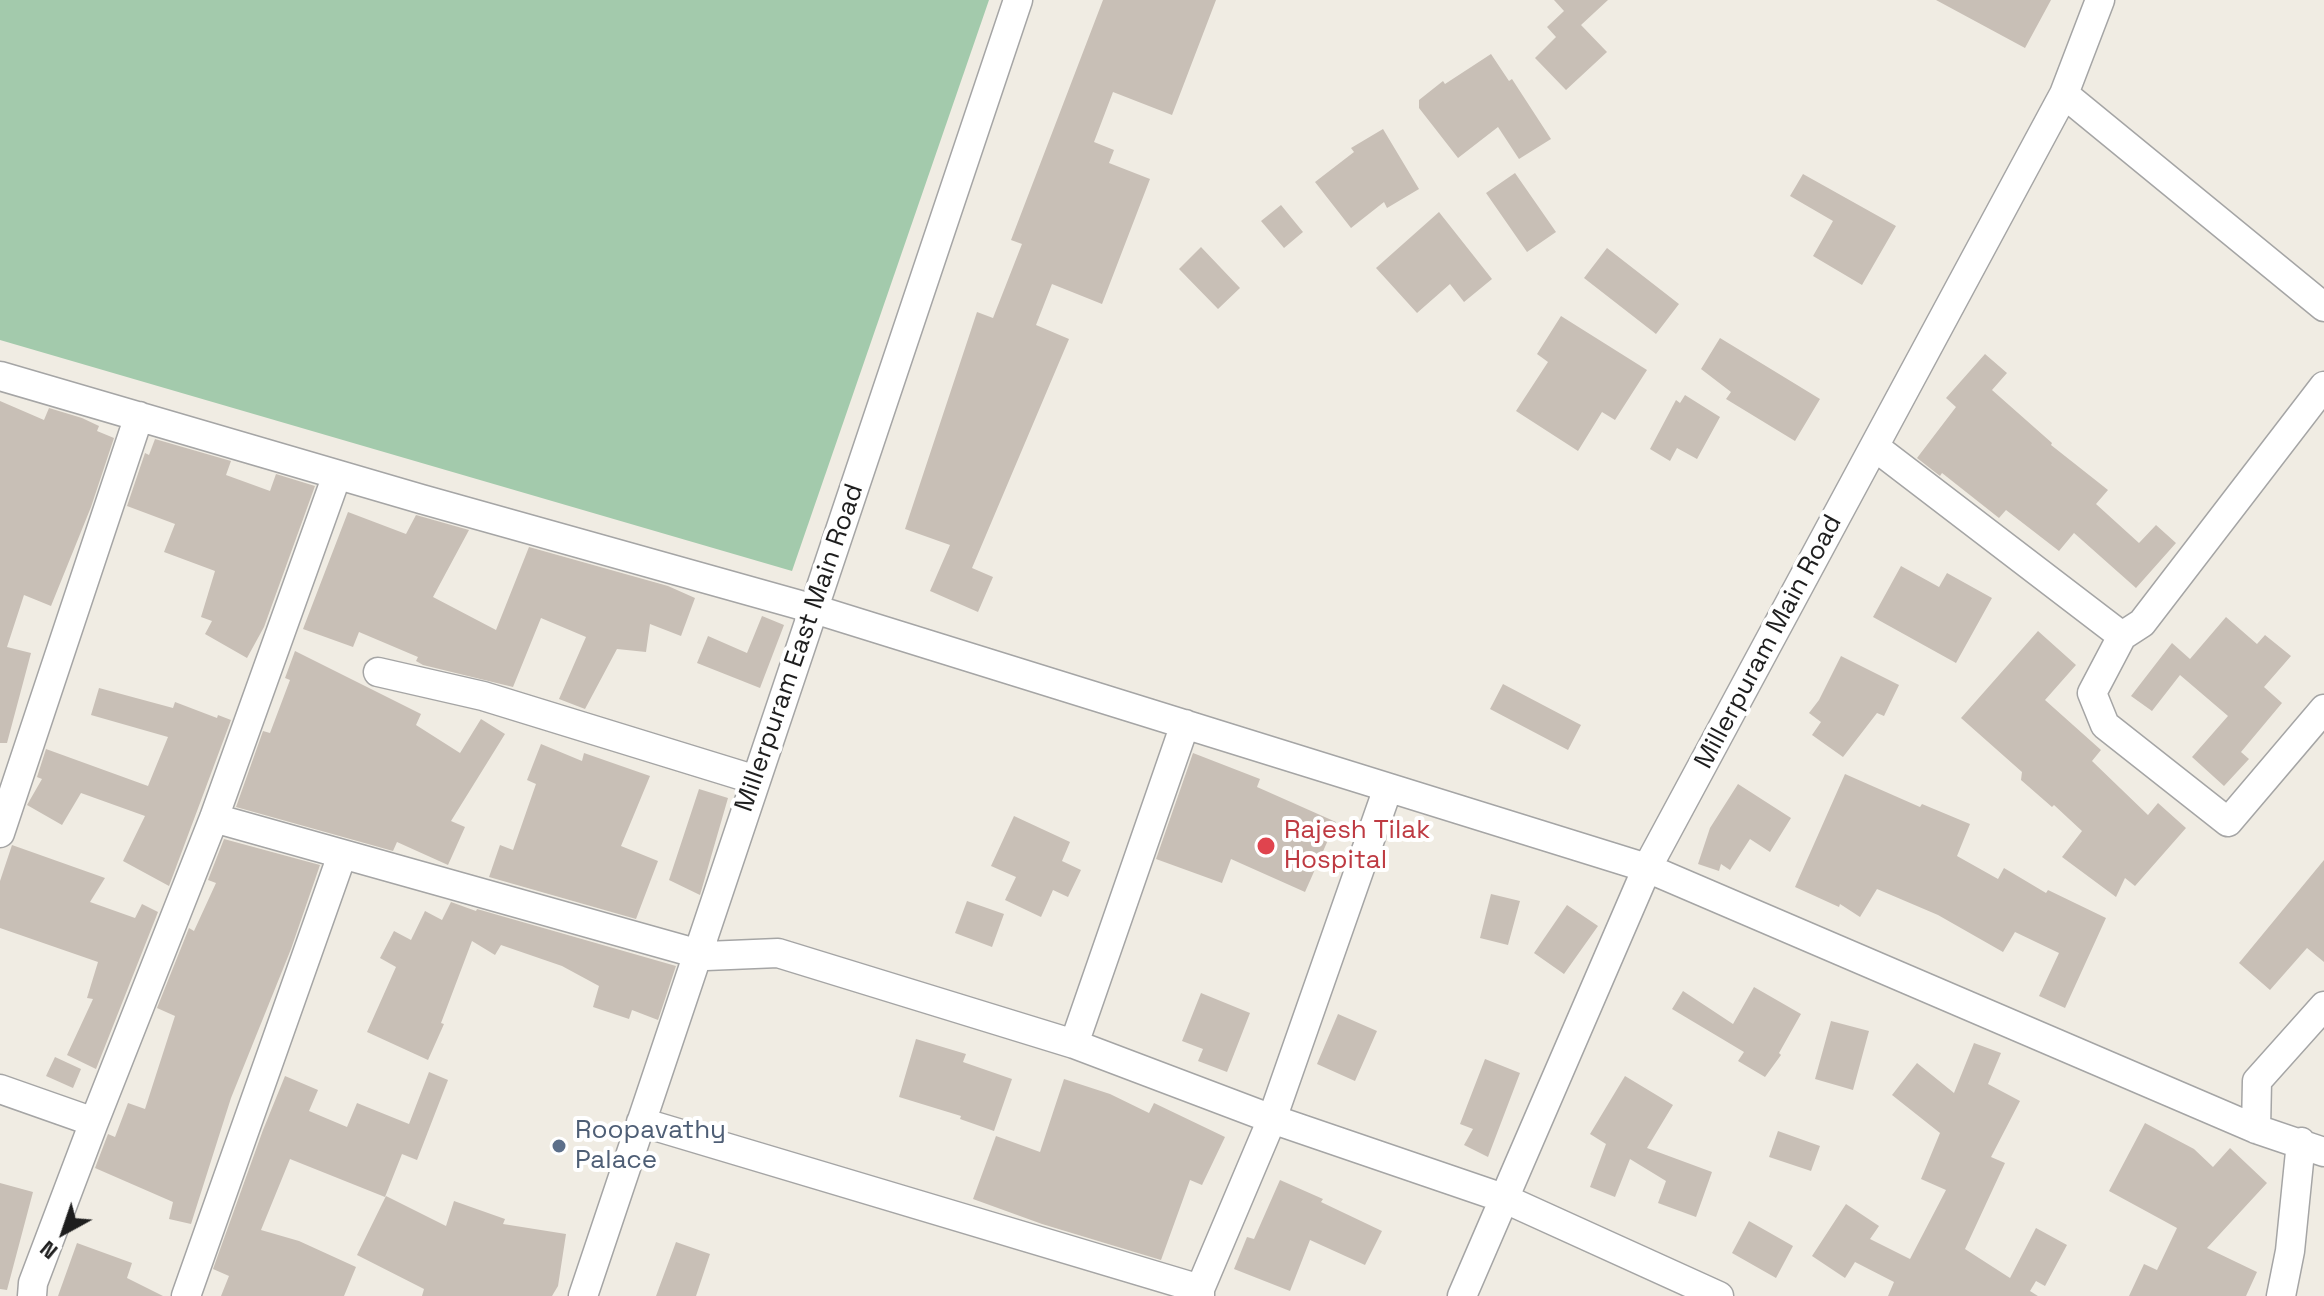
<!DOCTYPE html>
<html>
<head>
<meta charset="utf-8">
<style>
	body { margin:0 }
	#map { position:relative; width:2324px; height:1296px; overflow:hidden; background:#f0ece3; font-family:"Space Grotesk",sans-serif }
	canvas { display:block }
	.north { position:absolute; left:24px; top:1192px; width:80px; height:80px; -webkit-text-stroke:6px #fff; paint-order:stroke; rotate:220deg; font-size:22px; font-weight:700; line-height:32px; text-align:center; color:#1e1e1e }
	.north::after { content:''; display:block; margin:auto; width:28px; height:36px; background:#1e1e1e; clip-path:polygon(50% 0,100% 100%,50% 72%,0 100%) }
</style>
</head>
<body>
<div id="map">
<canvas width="2324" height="1296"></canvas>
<div class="north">N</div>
</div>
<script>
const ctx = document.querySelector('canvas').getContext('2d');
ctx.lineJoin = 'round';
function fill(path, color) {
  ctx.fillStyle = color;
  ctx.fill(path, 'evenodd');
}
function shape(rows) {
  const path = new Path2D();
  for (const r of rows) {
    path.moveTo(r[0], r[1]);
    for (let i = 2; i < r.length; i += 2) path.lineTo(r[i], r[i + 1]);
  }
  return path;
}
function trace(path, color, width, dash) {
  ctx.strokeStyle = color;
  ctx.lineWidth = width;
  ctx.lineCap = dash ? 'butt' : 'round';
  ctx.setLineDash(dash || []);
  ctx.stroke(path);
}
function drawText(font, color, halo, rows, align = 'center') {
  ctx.font = font + ' "Space Grotesk",sans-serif';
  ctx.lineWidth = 8;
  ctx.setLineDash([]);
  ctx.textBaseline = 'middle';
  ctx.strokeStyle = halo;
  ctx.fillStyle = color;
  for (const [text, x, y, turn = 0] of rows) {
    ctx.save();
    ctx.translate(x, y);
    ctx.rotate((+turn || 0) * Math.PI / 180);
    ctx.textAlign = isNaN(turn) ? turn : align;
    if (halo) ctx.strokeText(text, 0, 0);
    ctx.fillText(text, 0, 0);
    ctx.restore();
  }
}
fill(shape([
	[0,0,989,0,792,571,0,340]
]), '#a3caac');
fill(shape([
	[1103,0,1216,0,1172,115,1113,92,1094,142,1114,150,1109,163,1150,179,1102,304,1052,284,1036,325,1069,339,972,568,993,577,978,612,930,591,950,545,905,529,977,312,993,318,1022,244,1011,240],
	[1554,0,1608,0,1581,25,1607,52,1566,90,1535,58,1556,37,1547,27,1564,11],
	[1936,0,2051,0,2025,48],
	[1491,54,1509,81,1512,79,1551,139,1519,159,1498,127,1458,158,1419,108,1419,100,1443,81,1445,84],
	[1383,129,1419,189,1387,208,1384,202,1351,228,1315,182,1354,152,1351,148],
	[1515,173,1556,232,1527,252,1486,193],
	[1803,174,1896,226,1862,285,1813,256,1833,221,1790,196],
	[1281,205,1303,232,1284,248,1261,221],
	[1439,212,1492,279,1464,302,1450,284,1417,313,1376,268],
	[1201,247,1240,288,1218,309,1179,269],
	[1607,248,1679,304,1656,334,1584,278],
	[1561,316,1647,370,1615,420,1602,412,1578,451,1516,411,1548,362,1537,354],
	[1720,338,1820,399,1795,441,1726,399,1731,392,1701,369],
	[1985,354,2007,373,1992,390,2052,443,2051,445,2108,490,2096,504,2139,543,2156,525,2176,543,2136,588,2074,533,2059,551,2006,510,1999,518,1942,473,1940,476,1917,458,1956,407,1946,398],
	[1685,395,1720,417,1697,459,1677,448,1670,461,1650,449,1676,400,1680,403],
	[0,401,44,420,49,408,82,418,99,426,97,431,114,438,91,507,51,606,24,595,7,647,31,653,7,743,0,743],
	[155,439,231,461,226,475,270,491,276,474,315,486,264,627,247,658,205,634,212,621,201,617,215,571,164,552,175,524,127,506,145,453,149,455],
	[348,512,406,534,416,515,469,530,433,597,496,630,529,547,668,586,695,598,681,636,650,624,646,652,617,649,585,709,559,699,586,637,541,618,513,687,423,665,416,661,418,657,359,632,353,647,303,629],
	[1901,566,1939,587,1947,573,1992,598,1956,663,1873,617],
	[762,616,784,625,760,688,697,663,708,636,747,653],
	[2226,617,2257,644,2265,635,2291,656,2264,687,2282,703,2241,752,2249,759,2224,786,2192,757,2228,716,2180,675,2152,711,2131,696,2172,643,2190,659],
	[2038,631,2076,665,2045,700,2101,750,2092,761,2148,815,2158,803,2186,828,2135,886,2125,878,2116,897,2062,857,2082,831,2054,805,2052,807,2021,780,2022,772,1961,718],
	[295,651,421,714,416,725,460,753,481,719,505,734,451,821,465,827,448,865,397,842,393,851,236,807,263,731,270,733,290,680,285,678],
	[1841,656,1899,685,1884,716,1877,713,1843,757,1812,735,1821,722,1809,713,1819,700],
	[1503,684,1581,725,1568,750,1490,709],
	[99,688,173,708,175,702,217,718,218,715,231,720,169,886,123,861,145,816,81,793,62,825,27,805,42,779,37,777,46,749,148,786,168,737,91,715],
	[541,744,582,761,584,753,650,776,621,846,658,861,636,919,489,877,500,845,513,850,536,784,527,780],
	[1193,753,1260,779,1257,787,1336,822,1305,892,1231,859,1222,883,1156,859],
	[1845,774,1920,807,1922,804,1970,824,1957,856,1998,879,2004,868,2046,893,2048,890,2106,918,2065,1008,2039,996,2059,953,2015,932,2003,952,1938,915,1877,889,1860,917,1840,904,1839,907,1795,887],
	[1738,784,1791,818,1770,852,1750,839,1730,870,1721,864,1719,871,1698,864,1710,828],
	[699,789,728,798,700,895,669,880],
	[1014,816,1070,842,1062,861,1081,870,1068,897,1053,890,1041,917,1005,900,1016,877,991,866],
	[224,839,320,865,291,949,231,1098,191,1224,169,1219,173,1202,95,1168,108,1134,115,1137,128,1103,145,1109,175,1016,157,1008,189,928,194,931,216,883,208,880],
	[12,845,105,878,90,902,135,918,142,904,158,912,96,1069,67,1055,93,999,87,998,98,962,0,928,0,881],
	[2324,860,2324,962,2307,948,2270,990,2239,963],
	[1491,894,1520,901,1508,945,1480,938],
	[967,901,1004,914,992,947,955,933],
	[451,902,476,911,477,909,676,966,658,1020,632,1010,629,1019,593,1007,599,986,562,966,501,945,495,955,472,941,441,1023,444,1024,428,1060,367,1032,396,967,380,958,394,931,411,940,425,911,442,920],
	[1567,905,1598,926,1564,974,1534,953],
	[1754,987,1801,1014,1779,1053,1781,1055,1765,1077,1738,1061,1744,1052,1672,1009,1683,991,1733,1024],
	[1201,993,1250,1013,1227,1072,1198,1061,1203,1049,1182,1041],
	[1338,1014,1377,1031,1355,1081,1317,1064],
	[1831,1021,1869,1031,1853,1090,1815,1079],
	[916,1039,966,1054,963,1062,1012,1079,994,1131,960,1119,961,1116,899,1097],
	[1974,1043,2001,1053,1988,1084,2020,1101,1991,1157,2005,1163,1965,1249,2010,1278,2036,1228,2067,1245,2045,1286,2036,1281,2030,1291,2038,1296,1888,1296,1894,1282,1855,1262,1845,1278,1812,1256,1846,1204,1879,1226,1870,1239,1910,1259,1946,1190,1921,1179,1940,1133,1892,1095,1917,1063,1954,1093],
	[55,1057,81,1069,73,1088,46,1076],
	[1485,1059,1520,1073,1488,1157,1464,1145,1473,1129,1460,1124],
	[429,1072,448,1080,417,1160,402,1154,385,1197,290,1159,261,1230,299,1241,356,1267,344,1296,221,1296,229,1276,213,1269,263,1130,285,1076,318,1090,309,1111,347,1127,357,1103,409,1124],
	[1625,1076,1673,1105,1647,1148,1712,1172,1696,1217,1658,1203,1666,1181,1630,1159,1615,1197,1590,1187,1606,1144,1590,1134],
	[1064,1079,1110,1094,1149,1113,1154,1103,1225,1137,1202,1185,1190,1180,1161,1260,1042,1224,973,1199,996,1136,1040,1152],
	[2145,1123,2194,1149,2213,1167,2230,1148,2267,1183,2207,1248,2257,1272,2246,1296,2129,1296,2144,1264,2157,1270,2177,1228,2109,1191],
	[1778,1131,1820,1146,1811,1171,1769,1157],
	[1280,1180,1323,1199,1321,1202,1382,1231,1365,1265,1310,1240,1290,1291,1234,1269,1247,1237,1254,1239],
	[0,1183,33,1192,7,1290,0,1289],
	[386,1196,446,1226,454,1201,505,1219,503,1224,566,1234,558,1286,552,1296,422,1296,424,1289,357,1255],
	[1749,1221,1793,1246,1776,1278,1732,1253],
	[676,1242,710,1254,696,1296,656,1296],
	[77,1243,132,1263,127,1278,163,1296,58,1296]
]), '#c8bfb6');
const street = shape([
	[2064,94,2324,307],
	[0,376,421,499,814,609,1647,868,2256,1129,2324,1152],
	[2324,386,2142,623,2122,636,2092,693,2105,725,2228,822,2324,709],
	[1875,447,2122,636],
	[378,672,483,696,756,780],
	[214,818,706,956,778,953,1074,1044,1272,1119,1503,1198,1719,1296],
	[0,833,139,416],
	[1074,1044,1185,724],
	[0,1089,94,1122,214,818,337,475],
	[641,1122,1200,1289],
	[2256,1129,2257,1081,2324,1006],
	[32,1296,33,1283,94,1122],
	[186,1296,342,855],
	[583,1296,1018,0],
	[1200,1296,1200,1289,1272,1119,1388,788],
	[1462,1296,1647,868,2064,94,2100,0],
	[2281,1296,2290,1251,2301,1142]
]);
trace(street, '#a5a5a5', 31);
trace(street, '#fff', 28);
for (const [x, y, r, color] of [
	[1266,846,10,"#e0444e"],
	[559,1146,8,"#5c6f8a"]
]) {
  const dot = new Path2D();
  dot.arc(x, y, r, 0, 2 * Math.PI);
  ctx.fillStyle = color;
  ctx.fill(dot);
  trace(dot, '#fff', 3);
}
drawText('26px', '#1e1e1e', '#fff', [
	["Millerpuram Main Road",1769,642,-62],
	["Millerpuram East Main Road",800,648,-71]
]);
drawText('26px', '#be3a42', '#fff', [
	["Rajesh Tilak",1284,831],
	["Hospital",1284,861]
], 'left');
drawText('26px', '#4e5e75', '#fff', [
	["Roopavathy",575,1131],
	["Palace",575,1161]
], 'left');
</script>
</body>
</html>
